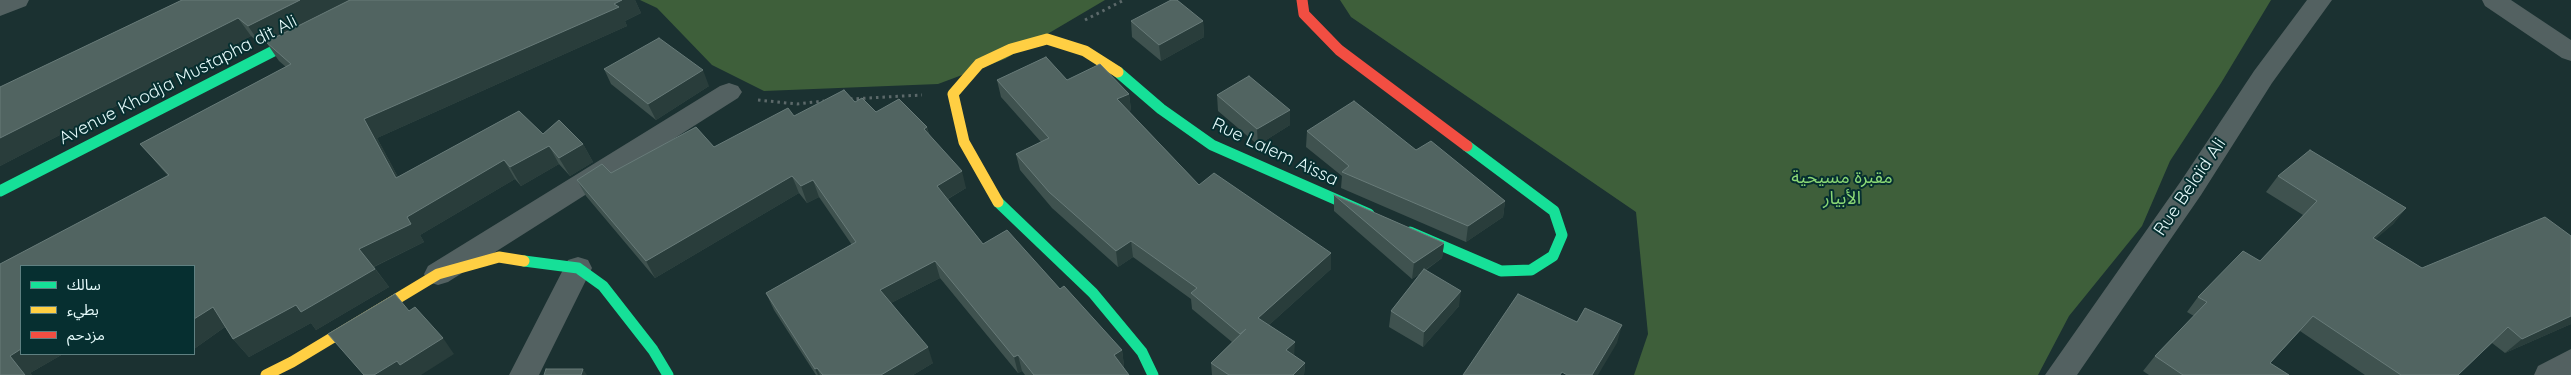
<!DOCTYPE html>
<html>
<head>
<meta charset="utf-8">
<style>
	body { margin:0 }
	#map { position:relative; width:2571px; height:375px; overflow:hidden; background:#1b3131; font-family:Quicksand,"Noto Sans Arabic",sans-serif }
	canvas { display:block }
	.legend { position:absolute; left:20px; top:265px; width:175px; height:90px; box-sizing:border-box; background:#062f30; border:1px solid #5f8081; margin:0; padding:6px 9px; list-style:none; font-size:15px; color:#e5fafa }
	.legend li { display:flex; align-items:center; gap:10px; height:25px }
	.legend b { width:25px; border:1px solid #5f8081 }
</style>
</head>
<body>
<div id="map">
<canvas width="2571" height="375"></canvas>
<ul class="legend">
<li><b style="height:6px;background:#16e098"></b>سالك</li>
<li><b style="height:6px;background:#ffcf43"></b>بطيء</li>
<li><b style="height:6px;background:#f24e42"></b>مزدحم</li>
</ul>
</div>
<script>
const ctx = document.querySelector('canvas').getContext('2d');
ctx.lineJoin = 'round';
function fill(path, color) {
  ctx.fillStyle = color;
  ctx.fill(path, 'evenodd');
}
function shape(rows) {
  const path = new Path2D();
  for (const r of rows) {
    path.moveTo(r[0], r[1]);
    for (let i = 2; i < r.length; i += 2) path.lineTo(r[i], r[i + 1]);
  }
  return path;
}
function trace(path, color, width, dash) {
  ctx.strokeStyle = color;
  ctx.lineWidth = width;
  ctx.lineCap = dash ? 'butt' : 'round';
  ctx.setLineDash(dash || []);
  ctx.stroke(path);
}
function drawText(font, color, halo, rows, align = 'center') {
  ctx.font = font + ' Quicksand,"Noto Sans Arabic",sans-serif';
  ctx.lineWidth = 4;
  ctx.setLineDash([]);
  ctx.textBaseline = 'middle';
  ctx.strokeStyle = halo;
  ctx.fillStyle = color;
  for (const [text, x, y, turn = 0] of rows) {
    ctx.save();
    ctx.translate(x, y);
    ctx.rotate((+turn || 0) * Math.PI / 180);
    ctx.textAlign = isNaN(turn) ? turn : align;
    if (halo) ctx.strokeText(text, 0, 0);
    ctx.fillText(text, 0, 0);
    ctx.restore();
  }
}
fill(shape([
	[640,0,1105,0,1005,59,938,84,764,91,712,65,657,8],
	[1340,0,2271,0,2221,83,2170,161,2142,226,2069,316,2038,375,1634,375,1648,334,1636,212,1351,17]
]), '#3e5f3a');
trace(shape([
	[1085,20,1124,0],
	[850,99,922,95],
	[758,100,797,104,824,101]
]), '#5c696a', 3, [2.5, 4]);
fill(shape([
	[0,0,29,0,26,6,0,16,0,0],
	[2307,0,2332,0,2272,83,2201,195,2077,375,2045,375,2181,181,2254,71,2307,0],
	[2482,0,2511,0,2571,40,2571,61,2562,58,2485,6,2482,0],
	[729,83,738,86,742,92,738,98,448,282,438,285,428,282,424,274,428,266,720,86,729,83],
	[578,257,588,260,592,268,539,375,509,375,568,260,578,257],
	[2571,349,2571,375,2534,375,2538,366,2571,349]
]), '#536161');
trace(shape([
	[1118,72,1161,109,1212,145,1369,214],
	[0,191,373,0],
	[998,202,1093,293,1142,352,1153,375],
	[1410,232,1501,271,1531,270,1553,256,1562,235,1554,211,1467,146],
	[524,261,578,268,603,286,653,350,668,375]
]), '#16e098', 11);
trace(shape([
	[998,202,964,142,953,94,979,64,1011,49,1047,39,1085,51,1118,72],
	[266,375,292,362,438,274,499,257,524,261]
]), '#ffcf43', 11);
trace(shape([
	[1302,0,1304,14,1339,50,1467,146]
]), '#f24e42', 11);
fill(shape([
	[182,0,349,0,281,35,350,0,635,0,641,13,625,21,627,26,377,138,398,177,519,111,543,134,559,120,583,144,593,162,570,176,559,164,521,186,515,179,420,235,424,242,374,267,389,287,316,330,311,323,249,357,233,339,225,327,194,349,194,266,21,266,21,354,63,354,30,373,32,375,0,375,0,264,168,176,140,144,286,67,279,61,266,42,261,45,251,36,0,166,0,87],
	[1131,21,1203,21,1204,37,1161,61,1132,37],
	[604,69,709,86,656,120,611,84],
	[997,80,1129,94,1131,110,1129,111,1199,185,1331,269,1269,325,1295,356,1305,363,1304,375,1212,375,1211,363,1232,342,1192,309,1191,299,1133,257,1118,267,1052,208,1020,170,1016,154,1041,142,1001,97],
	[1217,95,1290,125,1258,145,1218,111],
	[855,102,876,112,927,127,929,134,966,188,948,199,983,244,1060,289,1122,350,1124,366,1123,367,1129,375,1025,375,1022,371,1018,373,940,278,891,303,933,363,913,375,816,375,774,310,766,293,852,245,819,197,807,203,799,193,655,278,586,196,577,180,611,173,714,147,794,116],
	[1307,131,1416,150,1505,201,1503,217,1466,242,1341,188,1342,176,1306,147],
	[2278,176,2406,208,2393,224,2375,239,2422,268,2571,324,2505,353,2492,343,2458,375,2365,375,2300,331,2270,363,2289,375,2149,375,2143,371,2155,356,2194,316,2187,312,2198,297,2260,261,2303,215,2266,192],
	[1334,195,1444,243,1442,258,1426,270,1459,306,1423,347,1389,327,1391,311,1421,273,1412,279,1334,211]
]), '#3f524f');
fill(shape([
	[300,0,349,0,261,45,248,26],
	[622,0,635,0,641,13,625,21,627,26,377,138,408,196,396,178,364,119],
	[238,18,251,36,0,166,0,138],
	[1203,21,1204,37,1161,61,1159,45],
	[703,70,709,86,656,120,648,104],
	[1129,94,1131,110,1119,115,1117,99],
	[1290,110,1290,125,1258,145,1257,129],
	[927,127,931,144,924,129],
	[583,144,593,162,570,176,559,158],
	[549,146,559,164,521,186,510,167],
	[504,160,515,179,420,235,424,242,373,267,359,249,407,217],
	[962,171,966,188,942,202,937,186],
	[792,176,799,193,655,278,646,261],
	[813,180,819,197,807,203,801,186],
	[1505,201,1503,217,1466,242,1468,226],
	[2406,208,2393,224,2360,253,2373,238],
	[1131,241,1133,257,1118,267,1116,251],
	[1444,243,1442,258,1412,279,1414,263],
	[1331,253,1331,269,1259,334,1258,318],
	[935,261,940,278,885,306,880,290],
	[375,269,389,287,316,330,311,323,249,357,233,339,296,305],
	[1461,291,1459,306,1423,347,1424,332],
	[213,307,229,324,194,349,194,319],
	[2571,316,2571,324,2505,353,2522,339],
	[1622,325,1617,343,1598,375,1592,375],
	[443,338,454,354,421,375,374,375,397,361],
	[1295,342,1294,358,1286,350],
	[928,347,933,363,913,375,881,375],
	[21,349,21,354,63,354,30,373,32,375,25,375,10,356],
	[1122,350,1124,366,1117,371,1114,355],
	[1018,355,1022,371,1018,373,1014,357],
	[1305,363,1304,375,1293,375],
	[817,368,820,375,818,375,815,369],
	[583,369,587,375,581,375]
]), '#293d3b');
const building = shape([
	[182,0,300,0,248,26,238,18,0,138,0,87,182,0],
	[350,0,622,0,614,4,619,7,364,119,396,178,519,111,543,134,559,120,583,144,559,158,549,146,510,167,504,160,407,217,411,224,359,249,375,269,301,312,296,305,233,339,213,307,194,319,194,266,21,266,21,349,10,356,25,375,0,375,0,264,169,175,140,144,291,64,266,42,350,0],
	[1171,0,1177,0,1203,21,1159,45,1131,21,1171,0],
	[659,38,703,70,648,104,604,69,659,38],
	[1046,57,1067,80,1100,64,1129,94,1117,99,1199,185,1214,173,1331,253,1258,318,1295,342,1286,350,1305,363,1293,375,1229,375,1211,363,1246,329,1240,334,1191,293,1197,288,1131,241,1116,251,1049,192,1016,154,1049,138,997,80,1046,57],
	[1249,76,1290,110,1257,129,1217,95,1249,76],
	[844,90,855,102,862,98,876,112,899,99,927,127,924,129,962,171,937,186,983,244,1007,230,1060,289,1064,286,1122,350,1114,355,1129,375,1034,375,1018,355,1014,357,935,261,880,290,928,347,881,375,823,375,817,368,815,369,766,293,856,242,813,180,801,186,792,176,646,261,577,180,602,164,611,173,696,127,714,147,788,108,794,116,844,90],
	[1354,101,1416,150,1431,141,1505,201,1468,226,1342,172,1349,166,1307,131,1354,101],
	[2310,150,2406,208,2373,238,2422,268,2545,217,2571,236,2571,316,2522,339,2508,327,2458,375,2401,375,2313,316,2270,363,2289,375,2183,375,2155,356,2207,302,2198,297,2243,251,2260,261,2317,201,2278,176,2310,150],
	[1334,195,1444,243,1414,263,1334,195],
	[1424,269,1461,291,1424,332,1391,311,1424,269],
	[395,294,409,311,415,307,443,338,400,365,397,361,374,375,364,375,328,334,395,294],
	[1518,294,1577,322,1585,308,1622,325,1592,375,1567,375,1562,372,1560,375,1463,375,1518,294],
	[546,369,583,369,581,375,544,375,546,369]
]);
fill(building, '#516461');
trace(building, '#687b79', 1);
drawText('18px', '#e5fafa', '#062f30', [
	["Avenue Khodja Mustapha dit Ali",178,80,-27],
	["Rue Lalem Aïssa",1275,152,25],
	["Rue Belaïd Ali",2190,187,-56]
]);
drawText('18px', '#8ad775', '#062f30', [
	["مقبرة مسيحية",1842,178],
	["الأبيار",1842,199]
]);
</script>
</body>
</html>
